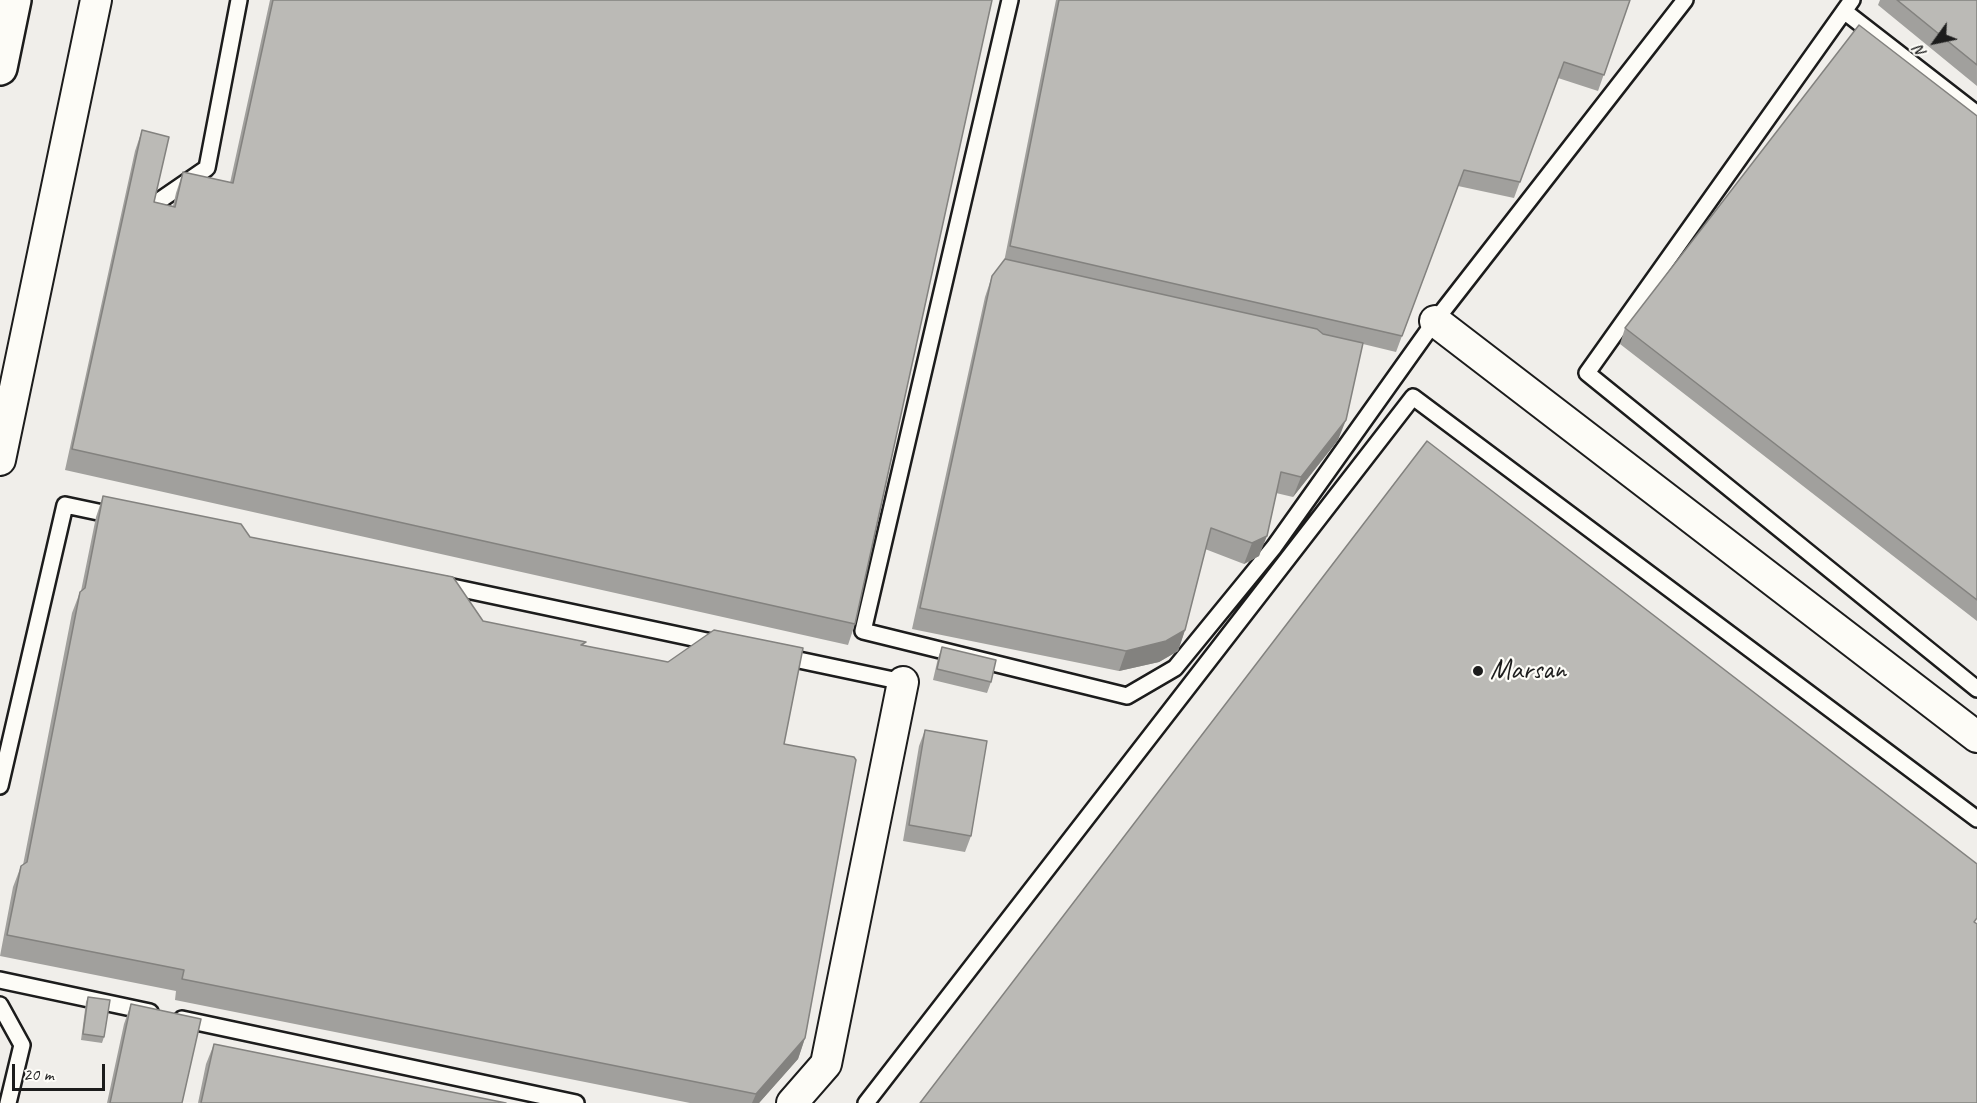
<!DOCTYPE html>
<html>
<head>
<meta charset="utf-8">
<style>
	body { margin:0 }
	#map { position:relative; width:1977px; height:1103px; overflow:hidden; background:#f0eeea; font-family:Caveat,sans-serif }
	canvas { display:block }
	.north { position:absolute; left:1905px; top:12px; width:60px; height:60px; -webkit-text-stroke:4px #fdfcf7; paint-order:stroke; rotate:237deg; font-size:16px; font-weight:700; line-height:24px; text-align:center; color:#1c1c1c }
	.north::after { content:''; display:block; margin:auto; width:21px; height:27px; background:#1c1c1c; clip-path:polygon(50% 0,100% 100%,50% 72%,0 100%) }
	.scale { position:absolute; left:12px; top:1064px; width:93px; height:27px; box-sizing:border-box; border:3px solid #1c1c1c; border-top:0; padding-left:8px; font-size:18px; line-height:21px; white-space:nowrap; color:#1c1c1c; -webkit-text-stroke:4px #fdfcf7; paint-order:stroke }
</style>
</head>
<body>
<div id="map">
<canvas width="1977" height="1103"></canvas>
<div class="north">N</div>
<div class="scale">20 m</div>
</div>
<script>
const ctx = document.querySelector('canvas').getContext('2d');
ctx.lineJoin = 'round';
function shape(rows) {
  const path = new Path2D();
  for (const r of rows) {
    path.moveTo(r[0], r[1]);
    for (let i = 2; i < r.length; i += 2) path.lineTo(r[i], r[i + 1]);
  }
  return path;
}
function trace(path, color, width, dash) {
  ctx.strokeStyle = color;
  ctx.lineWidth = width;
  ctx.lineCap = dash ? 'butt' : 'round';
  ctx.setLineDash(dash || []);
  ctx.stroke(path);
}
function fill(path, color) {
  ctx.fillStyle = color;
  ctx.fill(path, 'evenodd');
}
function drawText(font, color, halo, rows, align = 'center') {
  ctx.font = font + ' Caveat,sans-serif';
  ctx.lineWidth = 4.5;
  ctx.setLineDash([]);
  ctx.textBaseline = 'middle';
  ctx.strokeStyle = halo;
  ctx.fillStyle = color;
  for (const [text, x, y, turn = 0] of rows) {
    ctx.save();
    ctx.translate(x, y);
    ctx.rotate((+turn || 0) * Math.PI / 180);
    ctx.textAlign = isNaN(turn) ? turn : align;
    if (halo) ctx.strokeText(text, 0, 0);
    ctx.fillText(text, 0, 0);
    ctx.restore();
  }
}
const lane = shape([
	[1010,0,863,631,1127,696,1175,668,1274,547,1435,321,1685,0],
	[1852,0,1587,373,1977,689],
	[1844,11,1977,114],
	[153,205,207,168,239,0],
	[443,585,721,644],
	[780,656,903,682],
	[0,786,65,505,117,516],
	[0,980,150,1012],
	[0,1005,22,1045,8,1103],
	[182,1019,576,1103],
	[866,1103,1413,397,1977,819]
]);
const street = shape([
	[1435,321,1977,737],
	[0,460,96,0],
	[792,1103,826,1064,903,682]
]);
const highway = shape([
	[0,68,14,0]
]);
trace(lane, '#1c1c1c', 20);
trace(street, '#1c1c1c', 34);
trace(highway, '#1c1c1c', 38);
trace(lane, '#fdfcf7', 15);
trace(street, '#fdfcf7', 30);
trace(highway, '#fdfcf7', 33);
fill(shape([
	[270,0,992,0,855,624,848,645,65,470,135,151,142,130,154,202,173,206,176,193,183,172,230,183],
	[1056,0,1630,0,1598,91,1558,78,1514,198,1458,186,1396,352,1363,344,1338,440,1293,497,1276,493,1259,556,1244,564,1205,549,1185,630,1178,651,1159,662,1119,671,912,629,985,297,992,276,1004,262],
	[1880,0,1977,0,1977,86,1878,5],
	[1977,116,1977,621,1620,344,1625,328],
	[103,496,250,537,483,621,585,645,784,744,805,1038,798,1059,759,1103,690,1103,175,1000,176,991,0,956,13,887,21,866,23,865,72,613,80,592,81,591,96,517],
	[942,647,991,682,987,693,933,680,938,658],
	[925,730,971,836,965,852,903,841,919,746],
	[88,997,104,1037,102,1043,81,1040,86,1002],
	[131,1004,182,1103,107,1103,124,1024],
	[214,1044,506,1103,198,1103,206,1064]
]), '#a1a09d');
fill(shape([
	[1346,420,1338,440,1293,497,1301,477],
	[1267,536,1259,556,1244,564,1252,543],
	[1185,630,1178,651,1159,662,1119,671,1126,651],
	[805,1038,798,1059,759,1103,752,1103,756,1094]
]), '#83827f');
const building = shape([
	[273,0,992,0,855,624,72,449,142,130,169,137,154,202,175,207,183,172,233,183,273,0],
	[1059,0,1630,0,1604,75,1564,62,1520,182,1464,170,1402,336,1010,246,1059,0],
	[1897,0,1977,0,1977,65,1897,0],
	[1859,25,1977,116,1977,600,1625,328,1859,25],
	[1005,259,1317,329,1323,334,1363,343,1346,420,1301,477,1281,472,1267,536,1252,543,1211,528,1185,630,1166,641,1126,651,920,608,992,276,1005,259],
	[1427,441,1977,864,1977,918,1974,922,1977,924,1977,1103,920,1103,1427,441],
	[103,496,241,524,250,537,453,577,483,621,586,642,581,645,668,662,714,630,803,648,784,744,854,757,856,760,805,1038,756,1094,182,979,184,970,7,935,21,866,27,862,80,592,85,588,103,496],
	[942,647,996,660,991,682,937,669,942,647],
	[925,730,987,741,971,836,909,825,925,730],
	[88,997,110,1000,104,1037,83,1034,88,997],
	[131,1004,201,1019,182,1103,110,1103,131,1004],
	[214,1044,506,1103,201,1103,214,1044]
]);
fill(building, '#bbbab6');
trace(building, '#83827f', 1.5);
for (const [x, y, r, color] of [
	[1478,671,6,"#1c1c1c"]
]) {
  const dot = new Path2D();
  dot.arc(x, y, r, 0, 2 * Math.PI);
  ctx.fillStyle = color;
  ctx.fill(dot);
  trace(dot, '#fdfcf7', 2);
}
drawText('28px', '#1c1c1c', '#fdfcf7', [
	["Marsan",1490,671]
], 'left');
</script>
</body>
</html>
